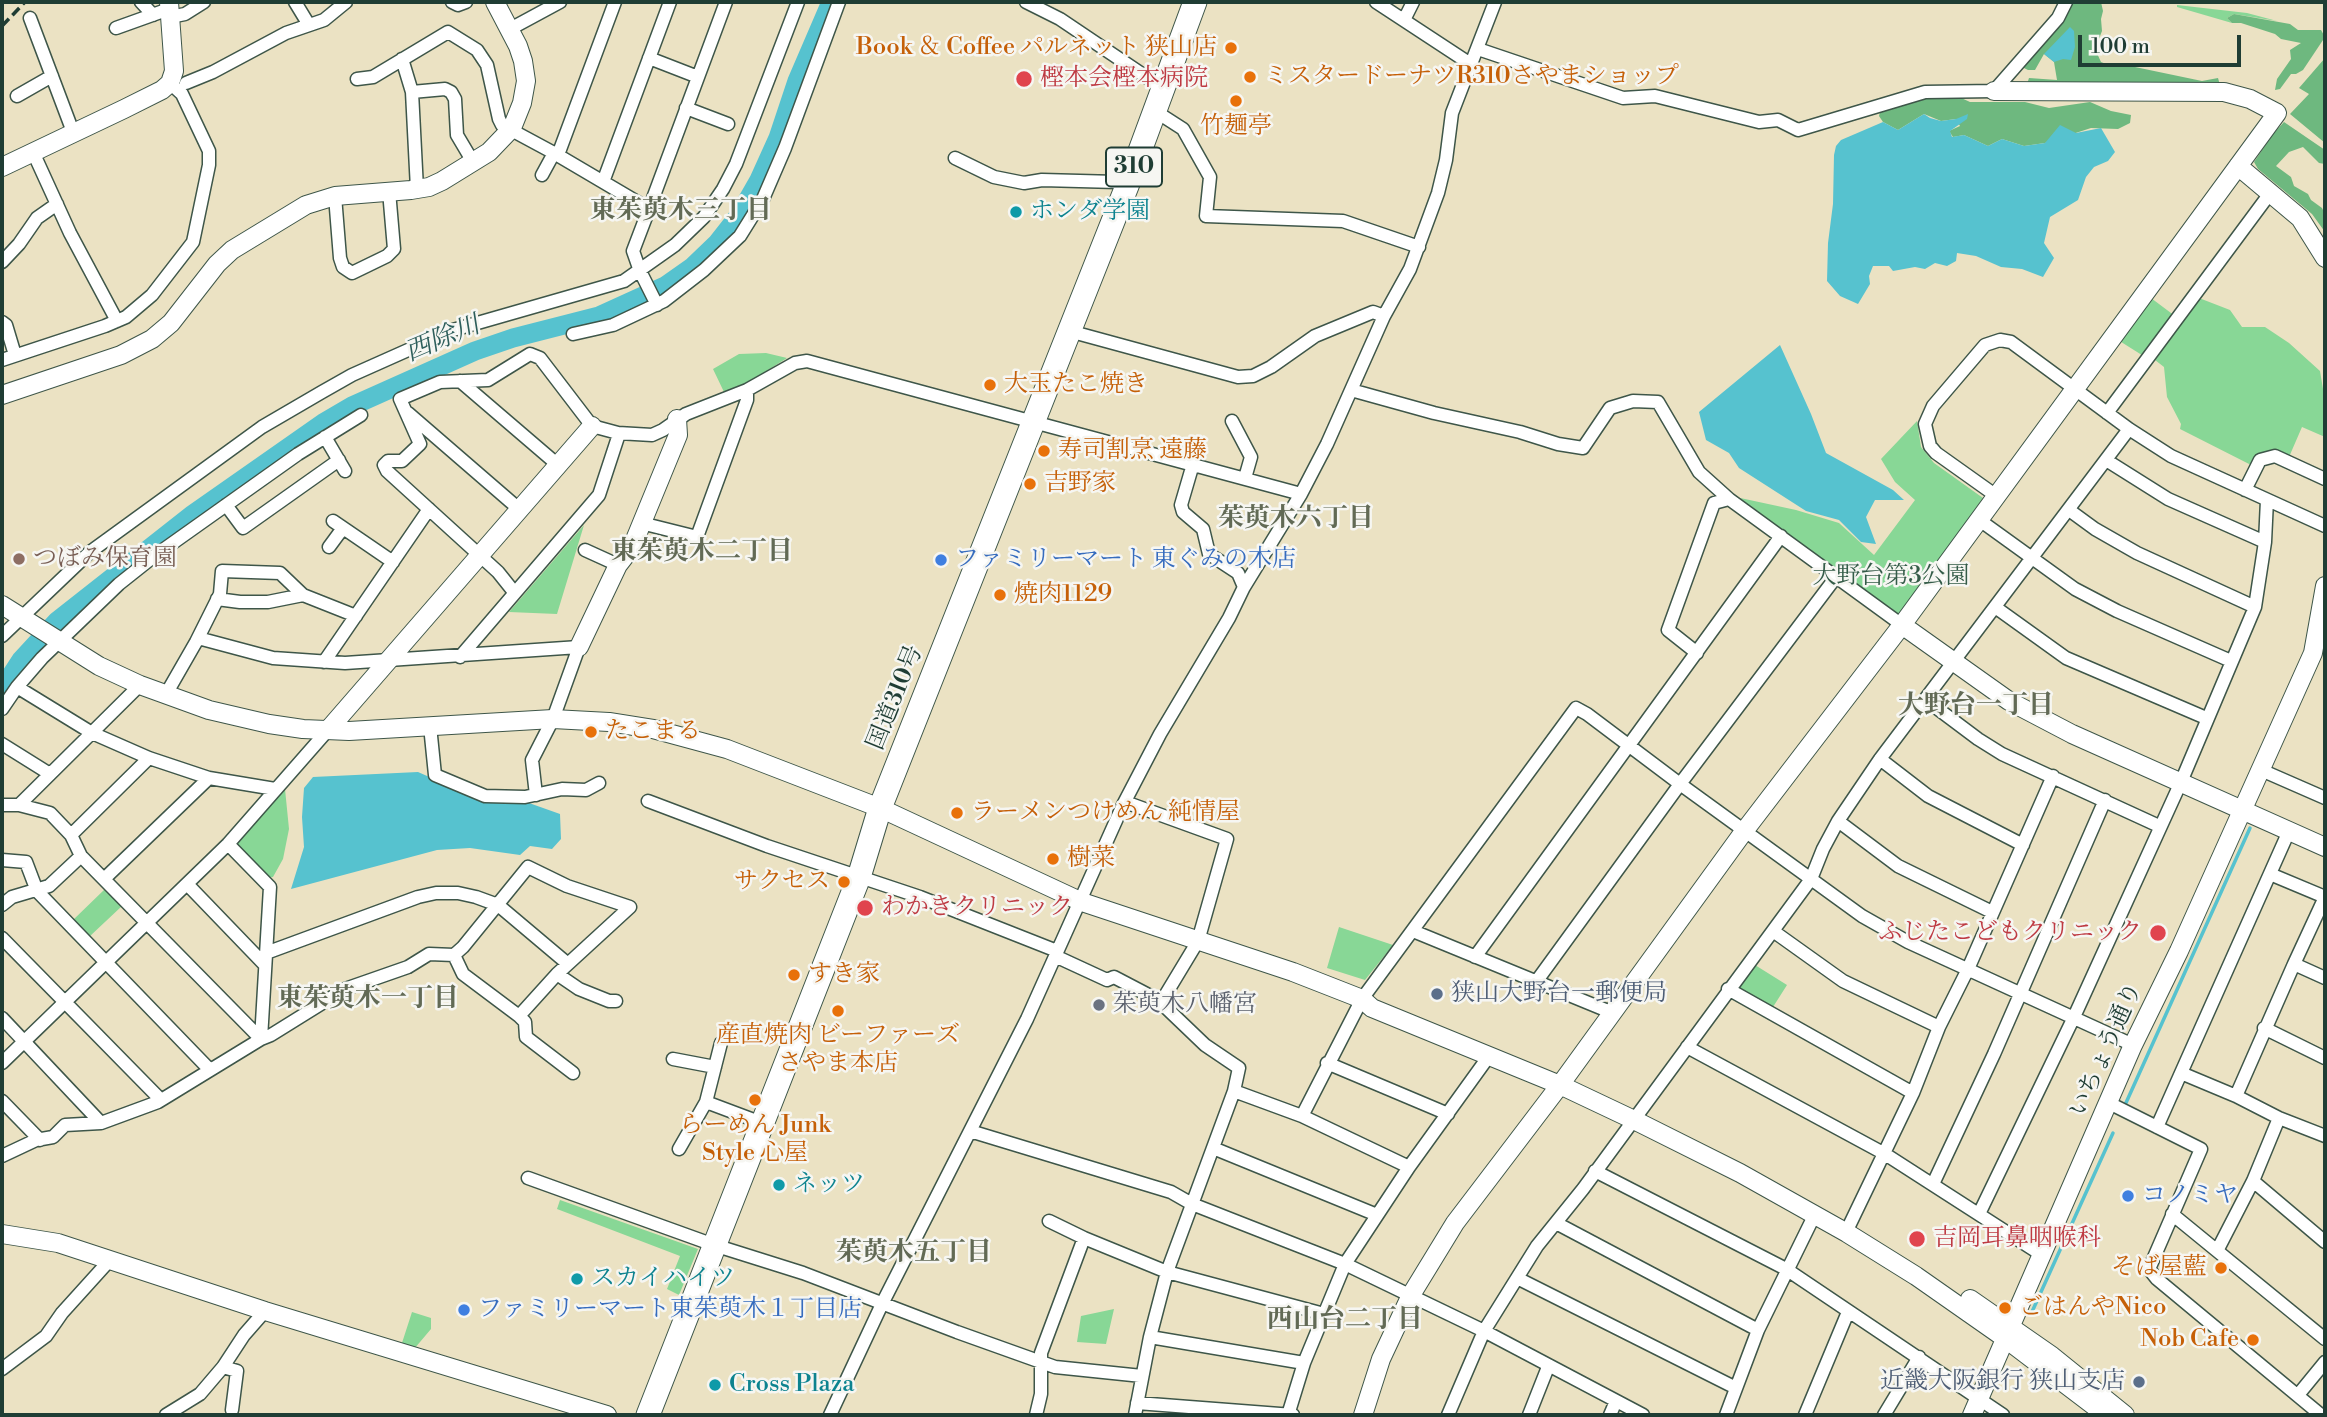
<!DOCTYPE html>
<html>
<head>
<meta charset="utf-8">
<style>
	body { margin:0 }
	#map { position:relative; width:2327px; height:1417px; overflow:hidden; background:#ebe2c3; font-family:"Libre Bodoni",serif }
	canvas { display:block }
	.frame { position:absolute; inset:0; border:4px solid #1f3d34; pointer-events:none }
	.scale { position:absolute; left:2078px; top:35px; width:163px; height:32px; box-sizing:border-box; border:4px solid #1f3d34; border-top:0; padding-left:9px; font-size:21px; line-height:24px; white-space:nowrap; color:#1f3d34; -webkit-text-stroke:5px #f6f6f2; paint-order:stroke }
</style>
</head>
<body>
<div id="map">
<canvas width="2327" height="1417"></canvas>
<div class="frame"></div>
<div class="scale">100 m</div>
</div>
<script>
const ctx = document.querySelector('canvas').getContext('2d');
ctx.lineJoin = 'round';
function fill(path, color) {
  ctx.fillStyle = color;
  ctx.fill(path, 'evenodd');
}
function shape(rows) {
  const path = new Path2D();
  for (const r of rows) {
    path.moveTo(r[0], r[1]);
    for (let i = 2; i < r.length; i += 2) path.lineTo(r[i], r[i + 1]);
  }
  return path;
}
function trace(path, color, width, dash) {
  ctx.strokeStyle = color;
  ctx.lineWidth = width;
  ctx.lineCap = dash ? 'butt' : 'round';
  ctx.setLineDash(dash || []);
  ctx.stroke(path);
}
function drawText(font, color, halo, rows, align = 'center') {
  ctx.font = font + ' "Libre Bodoni","Noto Serif JP",serif';
  ctx.lineWidth = 5;
  ctx.setLineDash([]);
  ctx.textBaseline = 'middle';
  ctx.strokeStyle = halo;
  ctx.fillStyle = color;
  for (const [text, x, y, turn = 0] of rows) {
    ctx.save();
    ctx.translate(x, y);
    ctx.rotate((+turn || 0) * Math.PI / 180);
    ctx.textAlign = isNaN(turn) ? turn : align;
    if (halo) ctx.strokeText(text, 0, 0);
    ctx.fillText(text, 0, 0);
    ctx.restore();
  }
}
fill(shape([
	[2177,5,2247,13,2277,21,2234,14,2227,18,2232,23,2177,7],
	[2151,298,2175,316,2145,357,2118,340],
	[2199,298,2230,310,2242,327,2265,327,2289,343,2320,371,2325,401,2325,437,2302,427,2289,457,2270,451,2258,456,2253,466,2180,429,2181,424,2167,397,2164,367,2155,360],
	[766,353,787,358,746,384,724,392,713,369,739,354],
	[1917,421,1921,447,1934,463,1983,498,1898,618,1731,496,1796,510,1839,523,1874,555,1915,500,1895,482,1881,459],
	[584,525,557,614,509,612],
	[285,789,289,829,283,859,273,877,266,878,237,848,237,841],
	[105,889,122,906,89,937,73,920],
	[1339,927,1393,945,1365,980,1327,968],
	[1755,965,1787,985,1773,1007,1738,989],
	[560,1200,698,1249,679,1295,667,1289,680,1256,557,1209],
	[1114,1309,1106,1344,1077,1342,1081,1316],
	[412,1312,431,1318,431,1329,409,1355,401,1346]
]), '#88d796');
fill(shape([
	[2070,2,2101,2,2103,11,2101,19,2102,31,2095,49,2101,62,2106,64,2135,67,2202,81,2218,78,2220,85,2027,84,2029,78,2057,80,2054,62,2044,54,2035,70,2028,70,2022,67],
	[2234,14,2290,24,2298,30,2321,30,2325,37,2303,70,2296,74,2291,74,2280,89,2275,90,2277,79,2291,59,2290,50,2301,43,2281,39,2275,34,2241,23,2232,23,2227,18],
	[2325,58,2325,143,2290,114,2309,94,2299,88],
	[1904,94,1959,97,1970,102,2025,102,2049,108,2090,102,2111,111,2131,115,2130,123,2118,129,2091,128,2045,143,2024,146,2002,139,1988,146,1964,135,1953,137,1949,131,1960,126,1956,119,1941,121,1924,114,1898,130,1883,122,1879,116,1882,105],
	[2284,122,2325,150,2325,164,2319,163,2303,147,2289,152,2276,166,2291,177,2294,186,2308,194,2311,200,2322,208,2325,214,2325,232,2312,214,2258,169,2254,162,2273,134]
]), '#6eb87f');
fill(shape([
	[2070,27,2074,31,2075,47,2071,60,2063,59,2054,62,2044,54],
	[1924,114,1930,118,1941,121,1956,119,1968,114,1967,119,1950,131,1952,137,1964,135,1988,146,2002,139,2024,146,2045,143,2060,125,2076,133,2101,128,2115,152,2108,161,2094,167,2086,177,2078,200,2050,217,2044,243,2054,258,2043,277,2022,269,2001,267,1976,256,1957,253,1956,261,1947,266,1935,263,1925,269,1915,267,1893,271,1889,266,1873,266,1869,276,1870,284,1858,304,1840,296,1827,281,1828,243,1833,204,1834,155,1836,146,1841,140,1883,122,1898,130],
	[1780,345,1811,414,1826,453,1893,490,1904,500,1875,500,1866,517,1876,544,1861,542,1839,520,1806,511,1739,468,1729,453,1706,440,1699,412],
	[418,772,484,801,529,803,560,814,561,839,552,849,530,846,520,855,470,848,437,850,291,889,304,847,302,817,304,788,313,777]
]), '#56c2cf');
trace(shape([
	[2125,1105,2250,828],
	[2031,1314,2113,1133],
	[1987,1415,1987,1414]
]), '#56c2cf', 3.5);
trace(shape([
	[2,689,21,660,57,621,193,514,323,423,352,406,475,351,513,338,599,316,665,286,692,267,717,243,739,215,759,180,778,138,797,81,831,2]
]), '#56c2cf', 19);
const street = shape([
	[141,2,153,15],
	[295,2,309,25],
	[452,2,458,5,466,2],
	[1026,2,1060,19,1164,89],
	[1376,2,1472,65],
	[170,17,185,14,204,2],
	[30,18,73,132],
	[1404,20,1413,2],
	[116,28,169,9],
	[510,29,560,2],
	[1478,49,1623,98,1655,96,1759,122,1778,120,1798,130,1925,92,1994,91,2058,18,2066,2],
	[649,58,698,77],
	[402,59,412,92,417,189],
	[357,79,373,77,448,32,477,50,487,65,499,119,502,125,554,153,649,209,633,251,640,271,657,305],
	[186,83,213,72,286,33,324,20,346,2],
	[412,92,445,89,451,92,455,99,457,135,473,162],
	[17,96,52,76],
	[686,108,728,124],
	[1155,111,1183,129,1210,177,1206,216,1343,221,1419,247],
	[33,152,70,233,117,321],
	[558,155,615,2],
	[955,158,994,177,1024,183,1042,180,1117,182,1127,186],
	[542,175,554,153],
	[603,182,670,2],
	[335,196,340,258,343,267,352,273,387,256,394,249,389,191],
	[649,209,726,2],
	[2,262,19,244,37,218,57,204],
	[2,322,6,325,15,355],
	[1069,331,1238,377,1253,376,1271,367,1315,336,1373,312,1384,316],
	[573,334,613,325,664,301,704,270,740,236,763,199,785,148,839,2],
	[2,360,105,326,126,317,152,295,193,242,209,165,209,151,182,94,170,83],
	[460,381,558,465],
	[1351,390,1434,413,1520,432,1558,444,1583,448,1610,408,1633,401,1658,402,1699,472,1729,499],
	[408,413,519,509],
	[2107,413,2271,192],
	[1232,421,1251,457,1245,478],
	[325,437,345,471],
	[2106,460,2168,499,2265,542],
	[1193,464,1181,505,1183,512,1203,529,1209,554,1238,573,1244,587],
	[2245,490,2260,460,2275,456,2325,479],
	[1995,495,1936,453,1930,446,1925,424,1933,406,1985,345,2000,340,2011,342,2129,429,2171,456,2325,526],
	[226,505,243,528,339,460],
	[2069,510,2095,529,2137,553,2255,607],
	[1978,519,2075,589,2117,611,2231,661],
	[333,521,393,562],
	[641,523,697,537,747,400,747,390],
	[329,547,343,528],
	[585,550,618,565],
	[514,592,498,572,387,471,384,465,388,461,402,461,420,444,400,399,440,382,488,380,530,354,540,358,592,426,618,433,652,435,663,430,686,414,747,390,795,363,807,361,1301,494],
	[217,599,240,602,268,602,303,595],
	[1995,607,2066,658,2206,718],
	[2,636,90,552,262,427,322,392,352,375,453,330,624,281,675,245,704,217,723,189,736,164,798,2],
	[198,638,273,658,345,663,579,647,553,719,532,760,536,795],
	[1697,653,1668,630,1714,503,1729,499,1902,625],
	[460,657,599,495,619,434],
	[324,662,429,509],
	[17,687,92,733,149,758,209,778,275,789],
	[165,696,196,642,220,594,222,571,280,573,303,595,356,616],
	[1926,700,1978,739,2002,754,2159,826],
	[2,709,17,687,42,658,119,584,153,557,298,454,361,415],
	[430,726,435,775,485,796,525,797,562,789,586,790,599,783],
	[2,744,50,774],
	[1880,759,1928,796,2023,845],
	[2261,770,2325,798],
	[648,801,767,846,920,897,1057,951],
	[1125,802,1227,839,1198,941,1160,1004],
	[2,805,19,805,50,813,71,835,81,856,261,1039,271,1035,345,989,408,967,429,954,454,955,463,947,528,867,567,886,630,907,557,974,519,1016,463,974,454,955],
	[19,805,140,685],
	[1838,821,1898,866,1992,912],
	[71,835,149,758],
	[2,860,26,862,37,891,210,1070],
	[2270,874,2325,897],
	[104,879,209,778],
	[187,884,265,965],
	[2325,897,2294,964,2325,978],
	[2,905,12,897,49,886,81,856],
	[1413,931,1613,1013],
	[1773,931,1843,981,1939,1027],
	[2,938,161,1100],
	[266,953,418,897,436,893,458,893,476,897,498,905,568,964],
	[1055,956,1107,980,1114,977,1158,1000,1205,1045,1239,1068,1234,1091],
	[1475,957,1781,536],
	[2294,964,2236,1096,2279,1118,2325,1136],
	[557,974,579,989,609,1001,616,1001],
	[1536,982,1680,784,1836,577],
	[1728,989,1913,1093],
	[519,1016,525,1022,526,1037,573,1073],
	[2,1018,101,1123],
	[2264,1028,2325,1058],
	[1687,1047,1885,1154,2042,1255],
	[673,1059,715,1067],
	[2,1063,228,844,328,730],
	[1327,1063,1448,1114],
	[2236,1096,2181,1073,2289,831],
	[2,1101,40,1140],
	[706,1102,762,1123],
	[2109,1103,2201,1149,2149,1269,2157,1279,2321,1415],
	[1302,1116,1409,1167],
	[2157,1127,2181,1073],
	[970,1131,1171,1192,1192,1204,1345,1264,1484,1331,1537,1246,1583,1189,1811,879,1823,849,1838,821,1880,759,2129,429],
	[1213,1148,1377,1215],
	[679,1149,706,1102,721,1043],
	[2,1156,36,1140,53,1137,65,1125,101,1123,158,1102,261,1039,270,887,228,844],
	[1595,1171,1786,1269,2003,1415],
	[528,1178,714,1245,803,1273,957,1332,1055,1367,1142,1376],
	[2253,1181,2325,1242],
	[1933,1184,1994,1054,2105,800],
	[1979,1214,2074,1017,2181,782,2255,607,2265,542,2267,500],
	[2172,1214,2325,1339],
	[1049,1221,1084,1238,1167,1272,1324,1314],
	[1556,1223,1758,1330],
	[1850,1224,1913,1093,1939,1027,1968,969,2053,776],
	[2218,1249,2253,1181,2279,1118],
	[1517,1278,1736,1388],
	[1150,1337,1304,1363],
	[223,1367,237,1371,232,1410],
	[2,1369,46,1336,62,1313,109,1261],
	[2298,1395,2325,1362],
	[1137,1403,1293,1415],
	[166,1415,200,1394,223,1367,244,1335,265,1311],
	[830,1415,882,1304,1027,1019,1123,805,1160,734,1229,618,1244,587,1301,494,1327,444,1384,316,1410,269,1438,193,1446,160,1452,113,1495,2],
	[1036,1415,1041,1394,1041,1353,1084,1238],
	[1135,1415,1150,1337,1167,1272,1234,1091,1302,1116,1362,999,1576,708,1587,714,1680,784,1862,916,1908,942,2133,1045],
	[1288,1415,1304,1363,1345,1264,1409,1167,1489,1056],
	[1448,1415,1484,1331,1643,1415],
	[1529,1415,1548,1367],
	[1610,1415,1616,1401],
	[1726,1415,1758,1330,1815,1214],
	[1805,1415,1848,1312],
	[1884,1415,1919,1357]
]);
const secondary = shape([
	[2238,166,2300,218,2325,258],
	[2,167,124,109,162,90,170,83,174,71,169,2],
	[2,395,121,355,152,339,171,323,217,264,232,250,306,205,335,196,411,190,429,187,442,181,489,152,512,128,522,103,526,81,523,61,518,46,495,2],
	[2,605,99,666,140,685,209,710,269,724,303,729,349,731,553,719,609,722,653,729,727,749,880,808,1082,902,1293,972,1362,999,1372,1008,1560,1085,1634,1120,1740,1173,1847,1233,1916,1276,2006,1339,2106,1415],
	[1902,625,2009,701,2072,734,2325,847],
	[579,647,618,565,632,547,678,435,677,419],
	[328,730,592,426],
	[2,1234,58,1243,265,1311,607,1415],
	[1970,1299,2052,1356,2125,1415],
	[1363,1415,1381,1359,1411,1295,1455,1223,1560,1085,1745,830,1902,625,2277,113,2250,99,2224,92,1994,91],
	[1972,1415,2133,1045,2179,951,2313,653,2325,586]
]);
const highway = shape([
	[648,1415,859,877,880,808,1127,186,1195,2]
]);
trace(street, '#3e5649', 15);
trace(secondary, '#3e5649', 20);
trace(highway, '#3e5649', 25);
trace(street, '#fff', 12);
trace(secondary, '#fff', 18);
trace(highway, '#fff', 23);
trace(shape([
	[2,26,25,2]
]), '#1f3d34', 3.5, [10, 5]);
for (const [x, y, r, color] of [
	[1231,48,7,"#e8710a"],
	[1250,77,7,"#e8710a"],
	[1024,79,9,"#e0444e"],
	[1236,101,7,"#e8710a"],
	[1016,212,7,"#0f9aa8"],
	[990,385,7,"#e8710a"],
	[1044,451,7,"#e8710a"],
	[1030,484,7,"#e8710a"],
	[19,559,7,"#8d6e63"],
	[941,560,7,"#3f7fe0"],
	[1000,595,7,"#e8710a"],
	[591,732,7,"#e8710a"],
	[957,813,7,"#e8710a"],
	[1053,859,7,"#e8710a"],
	[844,882,7,"#e8710a"],
	[865,908,9,"#e0444e"],
	[2158,933,9,"#e0444e"],
	[794,975,7,"#e8710a"],
	[1437,994,7,"#5c6f8a"],
	[1099,1005,7,"#6b7280"],
	[838,1011,7,"#e8710a"],
	[755,1100,7,"#e8710a"],
	[779,1185,7,"#0f9aa8"],
	[2128,1196,7,"#3f7fe0"],
	[1917,1239,9,"#e0444e"],
	[2221,1268,7,"#e8710a"],
	[577,1279,7,"#0f9aa8"],
	[2005,1308,7,"#e8710a"],
	[464,1310,7,"#3f7fe0"],
	[2253,1340,7,"#e8710a"],
	[2139,1382,7,"#5c6f8a"],
	[715,1385,7,"#0f9aa8"]
]) {
  const dot = new Path2D();
  dot.arc(x, y, r, 0, 2 * Math.PI);
  ctx.fillStyle = color;
  ctx.fill(dot);
  trace(dot, '#f6f6f2', 2.5);
}
for (const [x, y, w] of [
	[1134,167,56]
]) {
  const box = new Path2D();
  box.roundRect(x - w / 2, y - 19.5, w, 39, 5);
  ctx.fillStyle = '#f6f6f2';
  ctx.fill(box);
  trace(box, '#1f3d34', 2);
}
drawText('bold 23px', '#1f3d34', null, [
	["310",1134,167]
]);
drawText('24px', '#c56008', '#f6f6f2', [
	["Book ＆ Coffee パルネット 狭山店",1217,48,"right"],
	["ミスタードーナツR310さやまショップ",1264,77],
	["竹麺亭",1236,127,"center"],
	["大玉たこ焼き",1004,385],
	["寿司割烹 遠藤",1058,451],
	["吉野家",1044,484],
	["焼肉1129",1014,595],
	["たこまる",605,732],
	["ラーメンつけめん 純情屋",971,813],
	["樹菜",1067,859],
	["サクセス",830,882,"right"],
	["すき家",808,975],
	["産直焼肉 ビーファーズ",838,1036,"center"],
	["さやま本店",838,1064,"center"],
	["らーめん Junk",755,1126,"center"],
	["Style 心屋",755,1154,"center"],
	["そば屋藍",2207,1268,"right"],
	["ごはんやNico",2019,1308],
	["Nob Cafe",2239,1340,"right"]
], 'left');
drawText('24px', '#be3a42', '#f6f6f2', [
	["樫本会樫本病院",1040,79],
	["わかきクリニック",881,908],
	["ふじたこどもクリニック",2142,933,"right"],
	["吉岡耳鼻咽喉科",1933,1239]
], 'left');
drawText('24px', '#0d838f', '#f6f6f2', [
	["ホンダ学園",1030,212],
	["ネッツ",793,1185],
	["スカイハイツ",591,1279],
	["Cross Plaza",729,1385]
], 'left');
drawText('24px', '#785e54', '#f6f6f2', [
	["つぼみ保育園",33,559]
], 'left');
drawText('24px', '#366cbe', '#f6f6f2', [
	["ファミリーマート 東ぐみの木店",955,560],
	["コノミヤ",2142,1196],
	["ファミリーマート東茱萸木１丁目店",478,1310]
], 'left');
drawText('24px', '#345c48', '#f6f6f2', [
	["大野台第3公園",1891,577]
]);
drawText('24px', '#1f3d34', '#f6f6f2', [
	["国道310号",896,698,-68],
	["いちょう通り",2107,1050,-66]
]);
drawText('24px', '#4e5e75', '#f6f6f2', [
	["狭山大野台一郵便局",1451,994],
	["近畿大阪銀行 狭山支店",2125,1382,"right"]
], 'left');
drawText('24px', '#5b616d', '#f6f6f2', [
	["茱萸木八幡宮",1113,1005]
], 'left');
drawText('bold 26px', '#626a55', '#f6f6f2', [
	["東茱萸木三丁目",681,212],
	["茱萸木六丁目",1296,520],
	["東茱萸木二丁目",702,553],
	["大野台一丁目",1976,707],
	["東茱萸木一丁目",368,1000],
	["茱萸木五丁目",914,1254],
	["西山台二丁目",1345,1321]
]);
drawText('italic 26px', '#2d5e5b', '#f6f6f2', [
	["西除川",443,340,-23]
]);
</script>
</body>
</html>
